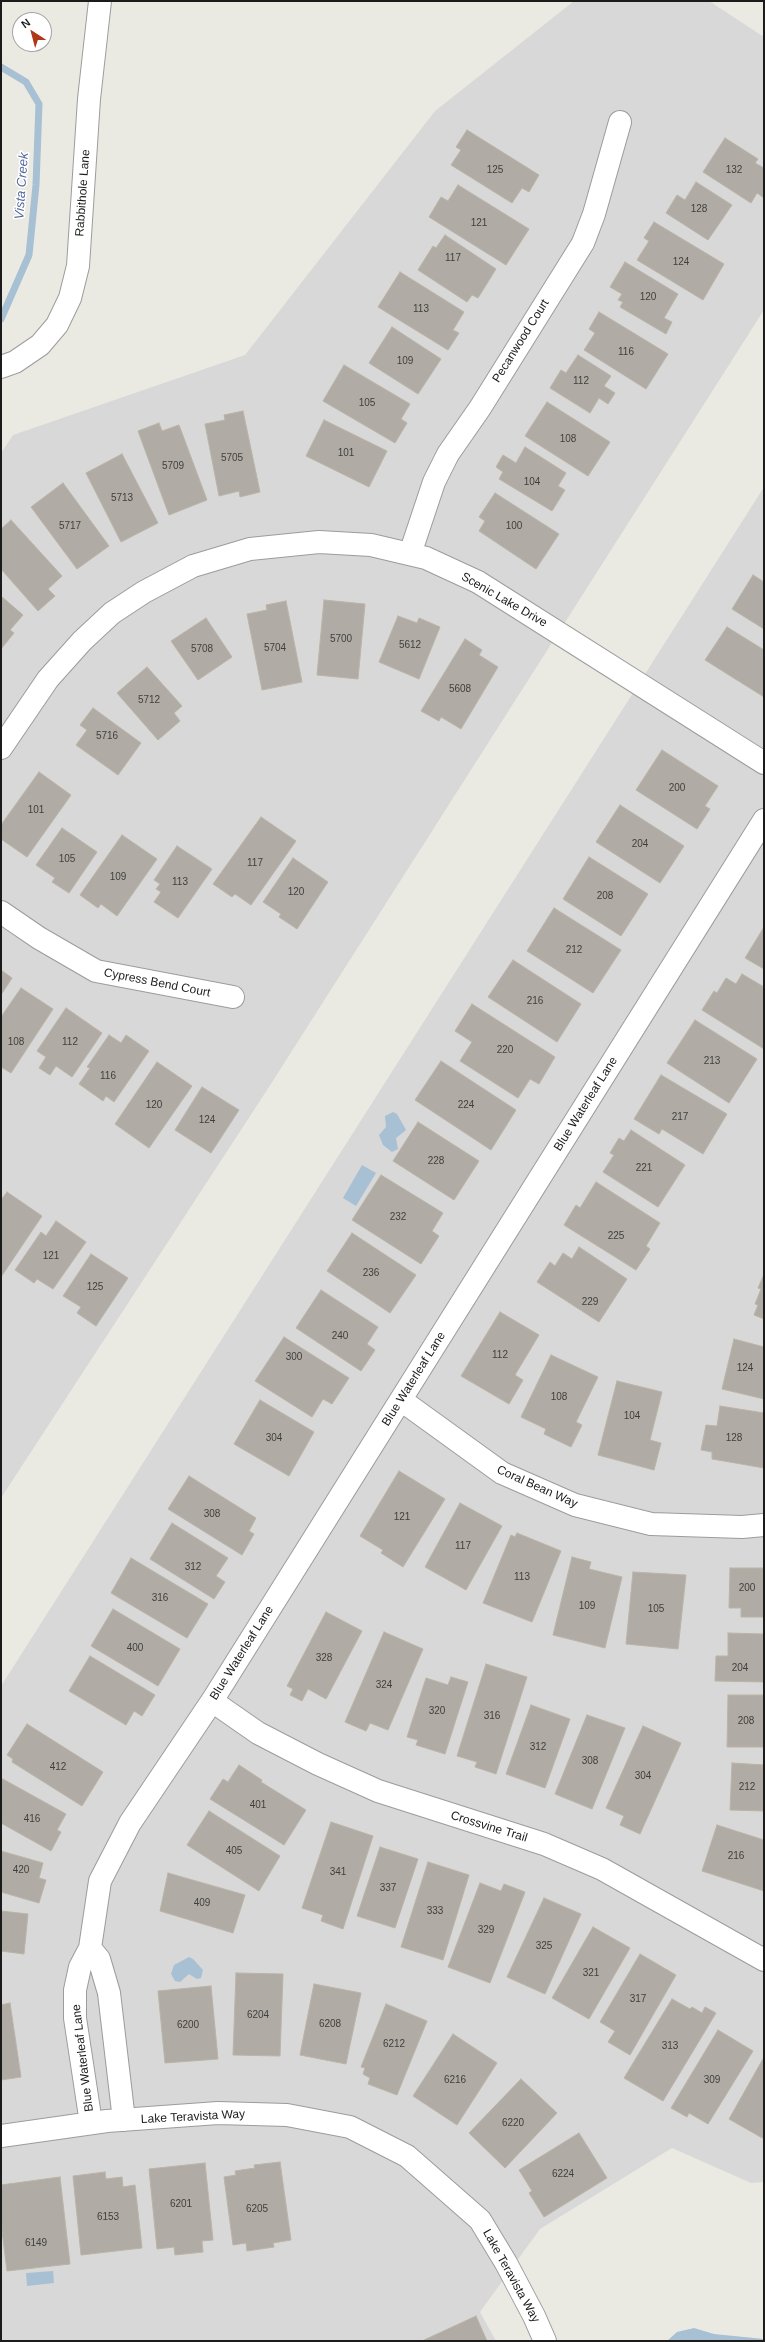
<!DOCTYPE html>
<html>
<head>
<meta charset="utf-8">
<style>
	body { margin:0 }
	#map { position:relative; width:765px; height:2342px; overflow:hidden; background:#ebeae2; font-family:Helvetica,sans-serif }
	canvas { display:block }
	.frame { position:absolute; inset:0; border:2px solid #1b1b1b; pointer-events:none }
	.north { position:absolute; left:12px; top:12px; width:40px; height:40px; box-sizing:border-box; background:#fff; border:1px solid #a4a4a4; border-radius:50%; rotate:324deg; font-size:11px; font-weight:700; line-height:16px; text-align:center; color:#1b1b1b }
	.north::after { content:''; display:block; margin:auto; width:14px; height:18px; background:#ae3817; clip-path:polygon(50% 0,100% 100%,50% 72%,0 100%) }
</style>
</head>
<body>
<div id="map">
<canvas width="765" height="2342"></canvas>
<div class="frame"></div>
<div class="north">N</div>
</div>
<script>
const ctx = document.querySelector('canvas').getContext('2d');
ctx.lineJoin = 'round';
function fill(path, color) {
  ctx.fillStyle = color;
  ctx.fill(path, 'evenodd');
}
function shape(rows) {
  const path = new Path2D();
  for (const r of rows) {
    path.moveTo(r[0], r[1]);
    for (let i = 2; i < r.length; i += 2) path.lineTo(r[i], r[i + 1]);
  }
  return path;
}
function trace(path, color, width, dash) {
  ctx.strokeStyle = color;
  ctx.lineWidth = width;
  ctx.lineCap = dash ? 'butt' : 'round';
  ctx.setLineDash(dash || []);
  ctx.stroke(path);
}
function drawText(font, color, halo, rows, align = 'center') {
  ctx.font = font + ' Helvetica,sans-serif';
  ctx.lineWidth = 3;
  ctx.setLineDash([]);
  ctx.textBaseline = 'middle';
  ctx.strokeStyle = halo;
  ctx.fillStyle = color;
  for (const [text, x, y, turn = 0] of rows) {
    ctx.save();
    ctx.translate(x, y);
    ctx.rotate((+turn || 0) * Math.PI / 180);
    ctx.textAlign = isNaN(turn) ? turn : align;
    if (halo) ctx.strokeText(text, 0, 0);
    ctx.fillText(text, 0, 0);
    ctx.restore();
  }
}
fill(shape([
	[574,1,709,1,764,37,764,310,269,1087,1,1498,1,453,13,435,245,355,435,111],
	[764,487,764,2182,751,2183,672,2148,540,2229,480,2312,496,2341,1,2341,1,1686]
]), '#d9d8d8');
fill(shape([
	[393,1112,397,1114,406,1130,396,1138,398,1149,392,1152,383,1145,379,1135,386,1127,385,1116],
	[362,1165,376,1173,356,1206,343,1198],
	[189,1957,193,1959,203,1970,201,1978,197,1979,189,1974,180,1982,175,1981,171,1974,174,1965],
	[53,2271,54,2283,27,2286,26,2273],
	[694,2328,714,2334,764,2339,764,2341,667,2341,677,2332]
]), '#a7c0d4');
trace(shape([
	[1,67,26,82,39,104,36,185,29,255,1,319]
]), '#a7c0d4', 7);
const building = shape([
	[467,130,539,175,529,192,522,188,512,203,451,165,461,150,456,147,467,130],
	[725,138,758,159,755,163,764,168,764,198,757,193,751,203,703,172,725,138],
	[696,182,732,205,708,240,666,213,677,195,685,200,696,182],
	[458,185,529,229,506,265,429,217,441,197,448,201,458,185],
	[654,222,724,264,703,300,637,260,649,241,644,238,654,222],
	[445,235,496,269,478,298,472,295,467,302,418,270,433,246,436,248,445,235],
	[625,262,678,294,664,318,672,322,666,334,620,307,623,302,618,300,622,294,610,287,625,262],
	[400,272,464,312,453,330,459,333,448,350,378,307,400,272],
	[599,312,668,354,646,389,584,350,595,333,589,329,599,312],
	[392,327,441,359,418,394,369,363,392,327],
	[578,355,611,376,604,386,615,393,608,404,599,398,590,413,550,388,561,370,566,373,578,355],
	[344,365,410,404,401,419,407,423,395,443,323,401,344,365],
	[547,402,610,442,588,476,525,436,547,402],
	[243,411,260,492,240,497,239,491,219,496,205,424,225,420,224,415,243,411],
	[324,420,387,451,369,487,306,456,324,420],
	[159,423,162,431,179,425,207,500,169,515,138,431,159,423],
	[525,447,566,473,558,486,565,490,552,511,499,479,503,472,496,467,503,455,516,463,525,447],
	[122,454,158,523,121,542,86,473,122,454],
	[63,483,109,546,77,569,31,507,63,483],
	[495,493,559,534,536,569,479,531,485,521,479,517,495,493],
	[11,520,62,576,48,589,55,596,38,611,1,569,1,529,11,520],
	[753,575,764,582,764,629,732,609,753,575],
	[1,596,23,615,10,630,14,633,1,649,1,596],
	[324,600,365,604,358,679,317,675,324,600],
	[286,601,302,682,262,690,247,614,267,610,266,605,286,601],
	[398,616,417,623,419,618,440,627,419,679,379,662,398,616],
	[206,618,232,657,198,680,171,641,206,618],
	[727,627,764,650,764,697,705,660,727,627],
	[465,639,482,650,479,655,498,667,461,729,441,717,439,721,421,711,465,639],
	[147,667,182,706,174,713,180,721,158,740,117,693,147,667],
	[93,708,141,743,118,775,76,745,87,730,80,725,93,708],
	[662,750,718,786,705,806,710,809,697,829,636,790,662,750],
	[39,772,71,795,27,857,1,839,1,825,39,772],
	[620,805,684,846,660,883,596,842,620,805],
	[261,817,296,841,251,905,235,894,232,897,213,884,261,817],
	[62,828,97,852,69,893,52,882,55,878,36,865,62,828],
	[122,835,157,859,117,916,101,904,98,908,80,895,122,835],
	[177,846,212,869,178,918,154,902,161,892,156,889,160,884,154,880,177,846],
	[589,857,648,894,621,936,563,899,589,857],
	[293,858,328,882,297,929,279,917,281,914,263,902,293,858],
	[554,908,621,950,593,993,527,951,554,908],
	[764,927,764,969,745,958,764,927],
	[513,960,581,1004,557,1042,488,997,513,960],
	[1,970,12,978,1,995,1,970],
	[742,974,764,987,764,1049,702,1010,714,991,717,993,726,978,736,984,742,974],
	[21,988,53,1009,11,1073,1,1067,1,1017,21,988],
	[472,1004,555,1057,539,1084,530,1079,518,1098,460,1061,472,1042,455,1031,472,1004],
	[66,1008,102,1033,72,1077,56,1066,50,1075,39,1068,46,1057,37,1051,66,1008],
	[695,1020,757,1059,729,1103,667,1063,695,1020],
	[109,1035,121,1043,126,1035,149,1051,114,1102,106,1096,103,1101,79,1084,90,1068,87,1067,109,1035],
	[441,1061,516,1110,491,1150,415,1100,441,1061],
	[157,1062,192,1086,149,1148,115,1124,157,1062],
	[661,1075,727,1114,703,1154,662,1129,659,1134,634,1119,661,1075],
	[202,1087,239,1110,211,1153,175,1130,202,1087],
	[418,1122,479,1161,454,1200,393,1161,418,1122],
	[631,1130,685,1165,658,1207,603,1172,614,1155,610,1153,619,1138,624,1141,631,1130],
	[381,1175,443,1213,432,1231,439,1236,421,1264,352,1220,381,1175],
	[596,1182,660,1223,646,1246,650,1249,636,1270,564,1225,576,1205,580,1208,596,1182],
	[7,1192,42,1216,1,1277,1,1200,7,1192],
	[56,1221,86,1242,53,1289,37,1279,34,1283,15,1270,41,1232,46,1236,56,1221],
	[352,1233,416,1275,390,1313,327,1271,352,1233],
	[579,1247,627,1279,599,1322,537,1282,550,1262,555,1266,563,1253,572,1259,579,1247],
	[91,1254,128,1278,96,1326,77,1313,81,1307,63,1296,91,1254],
	[764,1274,764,1319,754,1315,758,1305,755,1304,761,1289,758,1288,764,1274],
	[321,1290,378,1327,367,1344,375,1350,361,1371,296,1328,321,1290],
	[500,1312,539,1335,515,1375,523,1380,509,1404,461,1376,500,1312],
	[284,1337,349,1378,332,1404,323,1399,312,1417,255,1381,284,1337],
	[734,1339,764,1347,764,1399,722,1389,734,1339],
	[551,1355,598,1377,576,1422,582,1425,571,1447,544,1434,546,1429,521,1417,551,1355],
	[617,1381,662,1392,650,1440,661,1443,654,1470,598,1455,617,1381],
	[260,1400,314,1432,289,1476,234,1444,260,1400],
	[720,1406,764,1413,764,1468,712,1459,712,1452,701,1450,706,1425,717,1426,720,1406],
	[399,1471,445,1499,403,1567,381,1553,383,1550,360,1536,399,1471],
	[189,1476,256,1518,249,1531,254,1534,242,1555,168,1509,189,1476],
	[460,1503,502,1526,466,1590,425,1567,460,1503],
	[172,1523,228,1558,216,1576,225,1582,214,1599,150,1559,172,1523],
	[517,1533,561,1551,532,1622,483,1603,511,1535,515,1537,517,1533],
	[572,1557,591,1562,589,1569,622,1577,605,1648,553,1635,572,1557],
	[131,1558,208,1604,187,1638,111,1593,131,1558],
	[730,1568,764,1568,764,1617,741,1617,741,1608,729,1608,730,1568],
	[633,1572,686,1575,678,1649,626,1644,633,1572],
	[113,1609,180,1649,158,1686,91,1646,113,1609],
	[326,1612,362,1631,326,1699,308,1689,302,1701,290,1695,293,1689,287,1686,326,1612],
	[384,1632,423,1649,388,1730,370,1723,366,1731,345,1722,384,1632],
	[728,1633,764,1634,764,1682,715,1681,716,1656,728,1656,728,1633],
	[90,1656,155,1695,142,1716,134,1711,126,1725,69,1691,90,1656],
	[486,1664,527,1677,496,1774,475,1767,477,1762,457,1756,486,1664],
	[451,1677,468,1682,445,1754,416,1745,418,1740,407,1737,426,1678,448,1685,451,1677],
	[728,1695,764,1695,764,1747,727,1747,728,1695],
	[531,1705,570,1719,545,1788,506,1774,531,1705],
	[587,1715,625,1728,592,1809,555,1794,587,1715],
	[27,1724,103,1772,82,1806,12,1762,13,1759,7,1755,27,1724],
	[643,1726,681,1743,640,1834,620,1825,624,1816,606,1808,643,1726],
	[732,1763,764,1765,764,1811,730,1810,732,1763],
	[239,1765,262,1780,261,1782,306,1810,284,1845,210,1799,223,1779,228,1782,239,1765],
	[1,1778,66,1814,57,1830,61,1832,51,1851,1,1823,1,1778],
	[209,1811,280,1856,259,1891,187,1845,209,1811],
	[331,1822,373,1836,343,1929,321,1921,323,1915,302,1908,331,1822],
	[717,1825,764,1840,764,1891,702,1871,717,1825],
	[380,1847,418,1859,395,1928,357,1916,380,1847],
	[1,1851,43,1863,39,1878,46,1880,39,1903,1,1892,1,1851],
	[428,1862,469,1875,443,1960,401,1947,428,1862],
	[168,1873,245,1895,233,1933,160,1911,168,1873],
	[480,1883,501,1891,504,1884,525,1892,490,1983,448,1967,480,1883],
	[544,1898,581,1914,545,1994,507,1977,544,1898],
	[1,1911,28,1914,24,1954,1,1951,1,1911],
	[593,1927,630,1948,589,2019,552,1998,593,1927],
	[640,1954,676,1975,630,2055,608,2042,615,2031,600,2022,640,1954],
	[236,1973,283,1974,280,2056,233,2055,236,1973],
	[314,1984,361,1993,346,2064,300,2055,314,1984],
	[211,1986,218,2059,165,2063,158,1991,211,1986],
	[672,1999,690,2009,692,2007,702,2013,705,2007,716,2013,663,2101,624,2078,672,1999],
	[10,2003,21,2077,1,2080,1,2005,10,2003],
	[386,2004,427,2021,397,2095,368,2084,370,2078,363,2074,365,2068,361,2067,386,2004],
	[718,2030,753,2051,708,2124,689,2113,687,2117,671,2108,718,2030],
	[453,2034,497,2063,457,2125,413,2096,453,2034],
	[764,2057,764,2139,729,2119,764,2057],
	[521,2079,557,2113,505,2168,469,2133,521,2079],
	[579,2133,607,2178,544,2217,529,2193,532,2191,519,2170,579,2133],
	[280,2162,291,2240,273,2243,274,2247,247,2251,246,2243,233,2245,224,2177,236,2175,235,2171,255,2168,254,2165,280,2162],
	[205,2163,213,2240,202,2241,203,2252,175,2255,174,2247,157,2249,149,2169,205,2163],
	[105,2172,106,2179,122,2177,123,2187,135,2185,142,2248,81,2255,73,2176,105,2172],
	[60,2177,70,2264,7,2271,1,2223,1,2185,60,2177],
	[476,2316,487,2341,422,2341,476,2316]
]);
fill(building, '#b0aca5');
trace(building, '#bbb4a6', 1);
const minor = shape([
	[1,367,15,362,40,345,57,325,70,298,78,266,89,99,100,1],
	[410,554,434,482,448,454,480,408,583,243,594,214,620,122],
	[1,748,48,679,82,641,112,613,144,592,193,566,250,549,319,542,371,545,426,558,478,582,764,763],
	[1,912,39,938,96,971,233,997],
	[401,1400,502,1473,575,1505,651,1524,742,1527,764,1525],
	[212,1701,258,1733,318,1764,378,1791,544,1844,602,1869,764,1960],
	[90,1948,99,1959,109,1993,124,2120],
	[91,2123,75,2018,75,1990,80,1967,90,1948,100,1881,130,1823,212,1701,764,820],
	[1,2136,107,2121,218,2113,287,2115,350,2127,407,2156,480,2220,506,2263,534,2316,545,2341]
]);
trace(minor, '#9c9c9c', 24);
trace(minor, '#fff', 22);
drawText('10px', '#403f3e', null, [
	["125",495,170],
	["132",734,170],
	["128",699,209],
	["121",479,223],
	["117",453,258],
	["124",681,262],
	["120",648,297],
	["113",421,309],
	["116",626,352],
	["109",405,361],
	["112",581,381],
	["105",367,403],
	["108",568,439],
	["101",346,453],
	["5705",232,458],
	["5709",173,466],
	["104",532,482],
	["5713",122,498],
	["5717",70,526],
	["100",514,526],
	["5700",341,639],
	["5612",410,645],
	["5704",275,648],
	["5708",202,649],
	["5608",460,689],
	["5712",149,700],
	["5716",107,736],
	["200",677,788],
	["101",36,810],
	["204",640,844],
	["105",67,859],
	["117",255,863],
	["109",118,877],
	["113",180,882],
	["120",296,892],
	["208",605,896],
	["212",574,950],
	["216",535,1001],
	["108",16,1042],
	["112",70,1042],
	["220",505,1050],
	["213",712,1061],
	["116",108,1076],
	["120",154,1105],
	["224",466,1105],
	["217",680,1117],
	["124",207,1120],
	["228",436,1161],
	["221",644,1168],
	["232",398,1217],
	["225",616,1236],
	["121",51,1256],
	["236",371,1273],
	["125",95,1287],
	["229",590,1302],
	["240",340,1336],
	["112",500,1355],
	["300",294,1357],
	["124",745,1368],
	["108",559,1397],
	["104",632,1416],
	["304",274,1438],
	["128",734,1438],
	["308",212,1514],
	["121",402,1517],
	["117",463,1546],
	["312",193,1567],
	["113",522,1577],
	["200",747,1588],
	["316",160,1598],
	["109",587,1606],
	["105",656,1609],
	["400",135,1648],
	["328",324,1658],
	["204",740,1668],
	["324",384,1685],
	["320",437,1711],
	["316",492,1716],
	["208",746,1721],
	["312",538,1747],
	["308",590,1761],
	["412",58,1767],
	["304",643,1776],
	["212",747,1787],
	["401",258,1805],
	["416",32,1819],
	["405",234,1851],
	["216",736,1856],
	["420",21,1870],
	["341",338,1872],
	["337",388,1888],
	["409",202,1903],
	["333",435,1911],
	["329",486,1930],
	["325",544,1946],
	["321",591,1973],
	["317",638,1999],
	["6204",258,2015],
	["6208",330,2024],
	["6200",188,2025],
	["6212",394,2044],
	["313",670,2046],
	["6216",455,2080],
	["309",712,2080],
	["6220",513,2123],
	["6224",563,2174],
	["6201",181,2204],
	["6205",257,2209],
	["6153",108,2217],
	["6149",36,2243]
]);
drawText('12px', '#1b1b1b', '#fff', [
	["Rabbithole Lane",83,193,-86],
	["Pecanwood Court",521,341,-58],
	["Scenic Lake Drive",504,600,30],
	["Cypress Bend Court",157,983,11],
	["Blue Waterleaf Lane",586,1104,-58],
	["Blue Waterleaf Lane",414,1379,-58],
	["Coral Bean Way",537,1487,24],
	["Blue Waterleaf Lane",242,1653,-58],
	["Crossvine Trail",489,1827,17],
	["Blue Waterleaf Lane",83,2058,-97],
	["Lake Teravista Way",193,2117,-3],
	["Lake Teravista Way",511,2276,61]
]);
drawText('italic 13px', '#54699e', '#fff', [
	["Vista Creek",22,186,-86]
]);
</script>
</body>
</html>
